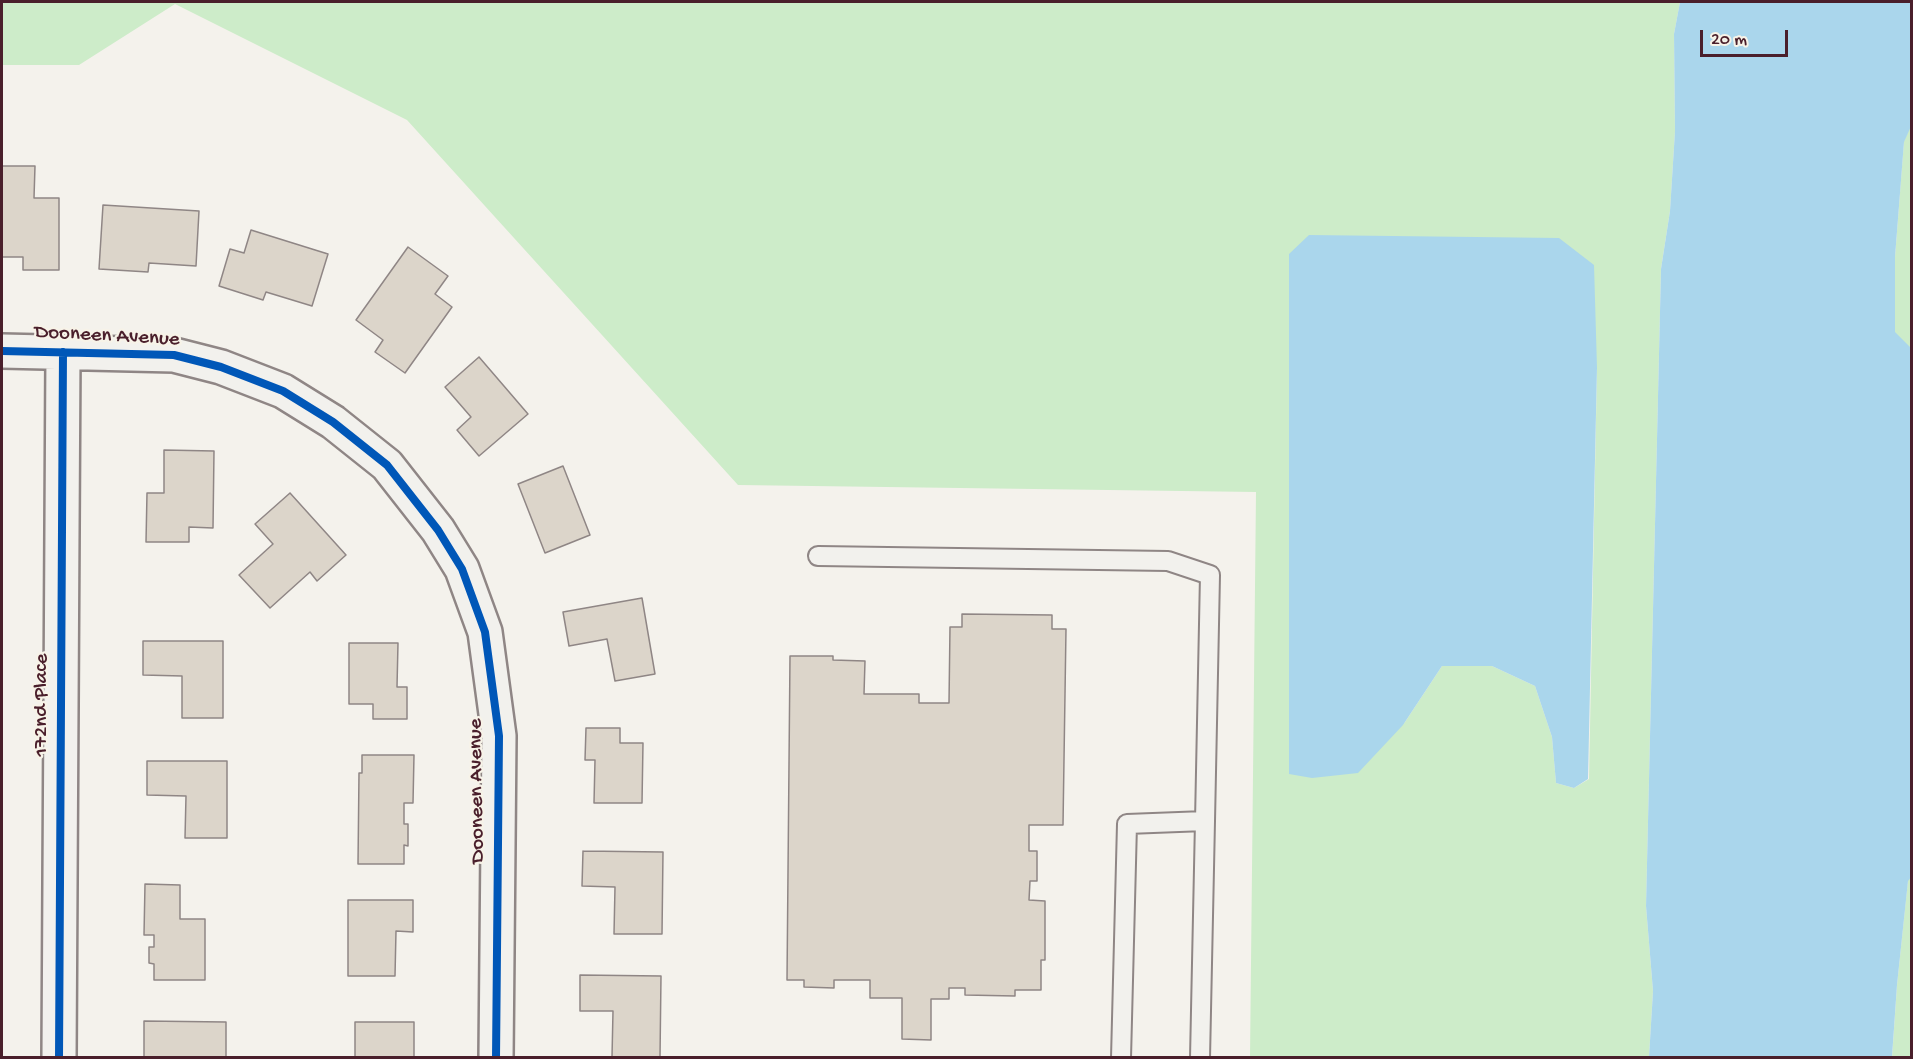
<!DOCTYPE html>
<html>
<head>
<meta charset="utf-8">
<style>
	body { margin:0 }
	#map { position:relative; width:1913px; height:1059px; overflow:hidden; background:#f4f2ec; font-family:"Gochi Hand",sans-serif }
	canvas { display:block }
	.frame { position:absolute; inset:0; border:3px solid #4a1f2b; pointer-events:none }
	.scale { position:absolute; left:1700px; top:30px; width:88px; height:27px; box-sizing:border-box; border:3px solid #4a1f2b; border-top:0; padding-left:8px; font-size:18px; line-height:21px; white-space:nowrap; color:#4a1f2b; -webkit-text-stroke:4px #f7f3e8; paint-order:stroke }
</style>
</head>
<body>
<div id="map">
<canvas width="1913" height="1059"></canvas>
<div class="frame"></div>
<div class="scale">20 m</div>
</div>
<script>
const ctx = document.querySelector('canvas').getContext('2d');
ctx.lineJoin = 'round';
function fill(path, color) {
  ctx.fillStyle = color;
  ctx.fill(path, 'evenodd');
}
function shape(rows) {
  const path = new Path2D();
  for (const r of rows) {
    path.moveTo(r[0], r[1]);
    for (let i = 2; i < r.length; i += 2) path.lineTo(r[i], r[i + 1]);
  }
  return path;
}
function trace(path, color, width, dash) {
  ctx.strokeStyle = color;
  ctx.lineWidth = width;
  ctx.lineCap = dash ? 'butt' : 'round';
  ctx.setLineDash(dash || []);
  ctx.stroke(path);
}
function drawText(font, color, halo, rows, align = 'center') {
  ctx.font = font + ' "Gochi Hand",sans-serif';
  ctx.lineWidth = 4.5;
  ctx.setLineDash([]);
  ctx.textBaseline = 'middle';
  ctx.strokeStyle = halo;
  ctx.fillStyle = color;
  for (const [text, x, y, turn = 0] of rows) {
    ctx.save();
    ctx.translate(x, y);
    ctx.rotate((+turn || 0) * Math.PI / 180);
    ctx.textAlign = isNaN(turn) ? turn : align;
    if (halo) ctx.strokeText(text, 0, 0);
    ctx.fillText(text, 0, 0);
    ctx.restore();
  }
}
fill(shape([
	[2,2,1680,2,1674,34,1675,131,1670,211,1661,269,1646,906,1653,991,1649,1057,1250,1057,1256,492,738,485,407,120,175,4,79,65,2,65],
	[1597,368,1589,779,1574,788,1556,783,1552,737,1535,686,1492,666,1442,666,1403,725],
	[1911,124,1911,349,1895,333,1895,257,1904,141],
	[1911,876,1911,1057,1892,1058,1897,985,1908,880]
]), '#cdecc9');
fill(shape([
	[1680,2,1911,2,1912,124,1904,142,1895,257,1895,332,1912,349,1912,876,1908,881,1897,985,1892,1057,1649,1057,1653,991,1646,906,1661,269,1670,211,1675,131,1674,34],
	[1309,235,1559,238,1594,265,1597,368,1588,779,1574,788,1556,783,1552,737,1535,686,1492,666,1442,666,1403,725,1358,773,1312,778,1289,774,1289,254]
]), '#aad6ec');
const building = shape([
	[2,166,35,166,34,198,59,198,59,270,23,270,23,257,2,257,2,166],
	[103,205,199,211,196,266,149,263,148,272,99,269,103,205],
	[251,230,328,254,312,306,266,292,263,300,219,286,230,249,244,253,251,230],
	[408,247,448,276,435,294,452,307,405,373,375,352,383,340,356,320,408,247],
	[479,357,528,414,479,456,457,430,471,417,445,387,479,357],
	[164,450,214,451,213,528,189,527,189,542,146,542,147,493,164,493,164,450],
	[563,466,590,535,545,553,518,484,563,466],
	[290,493,346,555,317,581,310,572,270,608,239,575,273,544,255,524,290,493],
	[642,598,655,674,615,681,607,639,569,646,563,612,642,598],
	[962,614,1052,615,1052,629,1066,629,1063,825,1029,825,1029,851,1037,851,1037,881,1030,881,1029,900,1045,901,1045,960,1041,960,1041,990,1015,990,1015,996,965,995,965,988,949,988,949,999,931,999,931,1040,902,1039,902,998,870,998,870,980,834,980,834,988,804,987,804,980,787,980,790,656,833,656,833,660,865,661,864,694,919,694,919,703,949,703,950,627,962,627,962,614],
	[143,641,223,641,223,718,182,718,182,676,143,675,143,641],
	[349,643,398,643,397,687,407,687,407,719,373,719,373,704,349,704,349,643],
	[586,728,620,728,620,743,643,743,642,803,594,803,595,760,585,760,586,728],
	[362,755,414,755,413,803,404,803,404,824,408,824,408,846,404,845,404,864,358,864,359,773,362,773,362,755],
	[147,761,227,761,227,838,185,838,186,796,147,795,147,761],
	[583,851,663,852,662,934,614,934,615,887,582,886,583,851],
	[145,884,180,885,180,919,205,919,205,980,154,980,154,964,149,963,149,947,154,947,154,935,144,935,145,884],
	[348,900,413,900,413,932,396,931,395,976,348,976,348,900],
	[580,975,661,976,660,1057,612,1057,613,1011,580,1011,580,975],
	[144,1021,226,1022,226,1058,144,1057,144,1021],
	[355,1022,414,1022,414,1058,355,1058,355,1022]
]);
fill(building, '#dcd5ca');
trace(building, '#8f8685', 1.5);
const lane = shape([
	[818,556,1168,561,1210,575,1205,821],
	[1121,1058,1127,824,1205,821,1200,1058]
]);
const street = shape([
	[2,351,174,355,221,367,283,391,333,422,387,465,438,530,462,569,485,632,499,736,496,1058],
	[59,1058,63,352]
]);
trace(lane, '#8f8685', 22);
trace(street, '#8f8685', 38);
trace(lane, '#f2f1ed', 18);
trace(street, '#f2f1ed', 33);
trace(shape([
	[2,351,174,355,221,367,283,391,333,422,387,465,438,530,462,569,485,632,499,736,496,1058],
	[59,1058,63,352]
]), '#0057b8', 8);
drawText('21px', '#4a1f2b', '#f7f3e8', [
	["Dooneen Avenue",107,337,3],
	["172nd Place",43,705,-90],
	["Dooneen Avenue",478,791,-91]
]);
</script>
</body>
</html>
